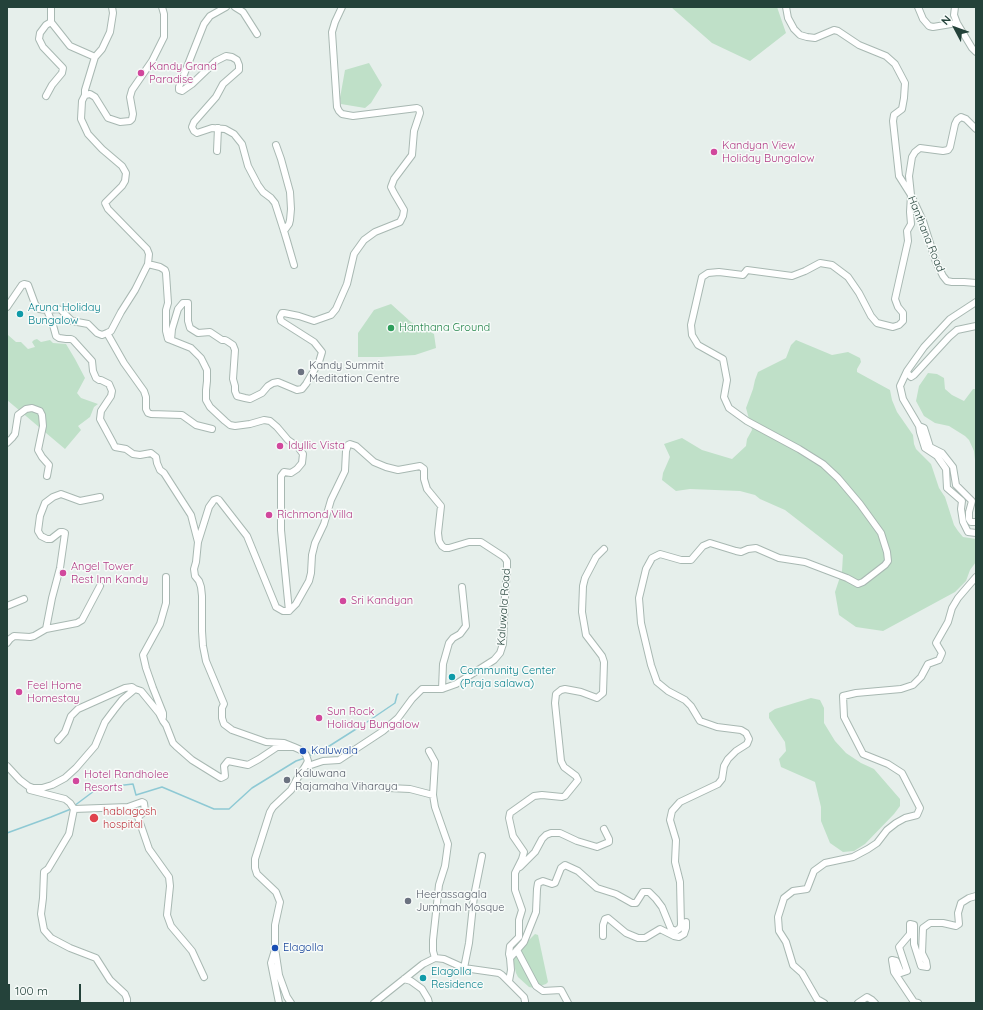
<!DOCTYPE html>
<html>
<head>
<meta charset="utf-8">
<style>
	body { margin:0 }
	#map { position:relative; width:983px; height:1010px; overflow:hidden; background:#e6efeb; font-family:Quicksand,sans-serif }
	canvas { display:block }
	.frame { position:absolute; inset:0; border:8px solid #24423a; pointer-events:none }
	.north { position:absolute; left:935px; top:8px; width:40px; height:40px; -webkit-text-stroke:3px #f7fbf9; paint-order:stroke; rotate:311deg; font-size:11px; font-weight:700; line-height:16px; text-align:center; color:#24423a }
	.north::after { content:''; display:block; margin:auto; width:14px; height:18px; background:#24423a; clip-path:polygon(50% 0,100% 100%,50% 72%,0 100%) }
	.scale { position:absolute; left:8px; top:984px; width:73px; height:18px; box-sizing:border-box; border:2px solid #24423a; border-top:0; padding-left:5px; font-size:12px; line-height:14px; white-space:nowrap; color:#24423a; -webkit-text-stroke:3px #f7fbf9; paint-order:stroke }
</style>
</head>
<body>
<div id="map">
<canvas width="983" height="1010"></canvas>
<div class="frame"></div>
<div class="north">N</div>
<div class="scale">100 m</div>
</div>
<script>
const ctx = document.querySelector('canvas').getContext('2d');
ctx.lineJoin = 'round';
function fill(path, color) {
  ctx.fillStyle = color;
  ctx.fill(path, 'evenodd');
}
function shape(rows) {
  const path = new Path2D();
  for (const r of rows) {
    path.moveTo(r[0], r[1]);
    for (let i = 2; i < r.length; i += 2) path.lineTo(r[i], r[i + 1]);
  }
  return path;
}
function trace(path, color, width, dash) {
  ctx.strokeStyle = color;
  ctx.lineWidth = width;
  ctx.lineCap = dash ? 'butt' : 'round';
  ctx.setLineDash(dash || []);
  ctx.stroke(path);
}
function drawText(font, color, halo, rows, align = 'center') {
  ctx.font = font + ' Quicksand,sans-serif';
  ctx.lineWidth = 3;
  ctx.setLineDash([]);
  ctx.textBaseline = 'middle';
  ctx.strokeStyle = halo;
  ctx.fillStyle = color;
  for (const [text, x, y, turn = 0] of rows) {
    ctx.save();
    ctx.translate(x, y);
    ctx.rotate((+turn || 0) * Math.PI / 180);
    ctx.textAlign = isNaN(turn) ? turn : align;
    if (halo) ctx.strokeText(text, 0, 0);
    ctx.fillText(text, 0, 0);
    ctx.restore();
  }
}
fill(shape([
	[671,7,777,7,786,33,750,61,712,43],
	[369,63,382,85,371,103,365,108,341,104,340,98,345,70],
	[391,304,411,322,434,334,436,348,415,355,381,357,358,357,358,333,374,310],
	[8,335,16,342,21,342,28,349,35,347,32,342,34,340,37,339,41,342,50,340,53,343,66,344,75,359,85,378,77,393,81,398,98,404,94,407,90,417,78,426,81,430,65,449,7,400,7,336],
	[796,340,832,355,848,352,860,358,861,362,857,369,857,372,890,390,892,400,897,412,913,435,914,444,916,449,931,464,939,488,945,497,954,525,958,531,963,537,976,539,976,562,970,570,966,581,955,592,883,631,856,627,839,615,835,592,842,571,843,555,785,510,760,499,755,495,740,491,690,489,676,491,662,480,663,473,670,457,664,444,682,438,702,450,732,459,746,446,747,439,752,430,746,408,753,389,755,380,758,372,786,358,791,345],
	[928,373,937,374,944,378,945,389,952,395,964,401,973,389,976,389,976,462,975,460,974,451,969,440,965,436,949,426,935,423,924,416,916,401,919,386],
	[811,698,820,700,824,708,824,723,835,741,846,753,861,763,874,769,900,799,900,806,894,814,865,844,854,851,843,852,830,843,821,821,821,807,815,782,781,767,779,759,786,751,785,742,769,718,769,713,775,709],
	[535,934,538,935,548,982,546,984,534,988,529,987,518,977,516,973,513,960,515,954]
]), '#bfe0c8');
trace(shape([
	[308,756,323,750,364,724,395,703,397,695,398,694],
	[74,806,98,788,133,784,136,795,162,787,214,809,229,809,252,788,296,761,305,758],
	[7,833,51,817,71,809]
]), '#8ec9d4', 1.5);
const minor = shape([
	[162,7,164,14,164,37,152,61,132,90,130,97,133,114,132,119,130,121,120,122,108,118,95,97,90,94,85,95,82,101,81,119,88,134,102,149,122,166,126,173,125,181,122,186,105,203,108,209,147,249,149,254,148,264,135,290,121,312,111,331,107,333,102,335,97,333,88,324,72,321,61,310,58,309,47,310,53,325,56,336,59,338,66,339,71,339,73,340,92,361,93,371,96,378,99,380,101,380,109,384,112,391,111,396,101,411,100,419,113,443,115,447,126,449,133,454,140,455,151,453,156,457,157,463,160,470,164,473,191,515,198,542],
	[226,7,210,16,204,24,179,87,179,90,182,91,192,84,216,61,226,56,232,57,237,60,239,65,239,70,223,84,216,97,194,122,192,127,194,131,197,133,212,128,225,129,234,134,242,144,248,166,258,185,263,192,271,198,275,203,284,231,287,241,294,265],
	[235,7,243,12,257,34],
	[786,7,788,18,794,29,800,35,807,37,815,38,834,30,838,31,859,45,886,56,895,64,905,83,904,98,902,109,894,115,893,121,899,176,911,195,923,221,936,262,943,276,947,281,952,282,964,282,976,283],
	[918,7,923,19,929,26,933,27,957,23],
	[955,7,954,15,957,23,972,48,976,52],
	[51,22,51,7],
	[95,57,102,49,110,32,113,13,112,7],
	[46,96,52,85,62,73,63,68,43,47,39,39,40,33,46,25,51,22,70,46,95,57,85,90,85,95],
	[276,145,281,159,290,192,291,209,290,220,289,224,284,231],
	[217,151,218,128],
	[148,264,160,267,165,270,166,273,168,303,166,310,166,331,168,339,171,340,172,329,178,309,183,303,188,303,188,321,190,328,198,333,210,332,222,340,225,340,227,341,233,345,235,350,233,379,235,386,235,391,237,396,245,398,250,399,262,393,268,386,273,383,278,382,297,390,302,389,306,384,319,362,322,352,314,342,281,321,280,317,282,313,284,313,299,316,314,321,331,315,336,309,347,284,354,254,364,240,375,232,400,222,403,216,404,210,394,193,391,187,394,179,412,155,414,131,420,113,419,109,417,108,353,116,342,114,339,111,337,107,332,32,335,22,342,7],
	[976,302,950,319,924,347,907,371,908,374,911,377,914,375,949,337,957,330,976,326],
	[7,307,22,285,24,284,28,285,35,304,39,309,47,310],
	[107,333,124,363,144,391,146,397,146,409,148,413,151,414,182,415,196,425,212,429],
	[171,340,191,348,201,358,207,370,207,381,206,390,206,400,210,407,225,421,230,425,235,426,250,424,264,420,270,421,277,427,288,440,298,447,303,454,302,463,297,469,291,473,284,472,281,476,281,530,289,611],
	[907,371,900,386,903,399,919,426],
	[7,443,12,438,15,434,18,415,26,409,32,408,40,411,42,415,43,426,38,450,42,457,49,465,47,476],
	[976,522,971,522,969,519,969,512,972,501,956,485,953,467,942,453,930,447,924,428,919,426,920,432,925,448,937,456,946,469,947,488,962,501,961,509,963,522,968,532,976,533],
	[7,606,24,599],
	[46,629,77,623,82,620,100,586],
	[7,643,10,639,14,636,30,637,34,636,46,629,52,598,60,568,65,533,63,532,60,532,51,539,47,539,41,536,38,531,40,516,45,503,53,497,61,494,80,501,100,497],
	[442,689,443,664,449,643,453,638,460,634,466,626,462,587],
	[163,717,163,713,153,688,146,668,143,655,160,624,166,603,166,577],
	[58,740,65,732,71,716,78,709,125,688,132,687,135,689],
	[294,747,284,743,266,742,232,730,224,724,222,718,222,708,224,704,206,661,203,646,202,631,202,596,201,587,199,581,195,576,194,569,196,562,198,542,209,507,214,500,217,499,219,500,247,536,276,607,283,611,289,611,296,604,309,581,311,573,312,555,315,543,324,524,331,500,345,471,346,451,348,445,350,444,356,446,374,462,386,467,398,470,420,466,424,469,424,479,427,489,441,506,438,533,439,541,442,546,445,548,449,548,469,542,481,542,504,557,507,561,507,571,505,596,503,644,500,653,494,660,456,684,442,689,422,689,412,699,398,718,383,731,339,760,323,761,311,765,306,765],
	[429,751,435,762,433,795,435,807,448,844,445,866,439,885,433,940,433,951,435,958],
	[7,766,20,780,28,786,33,788,42,788,52,785,65,778,76,768,95,746,105,722,114,710,122,700,135,689,141,691,159,713,163,721,166,725,173,743,176,746,192,760,221,778,225,776,224,766,228,761,248,765,259,759,277,747,294,747,303,751,306,755,308,761,306,765,297,779,291,790,273,807,270,812,255,859,255,868,257,874,276,892,280,902,275,925,275,948,279,975,287,997,291,1003],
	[389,788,410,789,433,795],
	[30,790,65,799,70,803,74,809,69,834,48,869,44,872,43,898,41,914,44,930,51,938,70,948,96,958,110,980,125,994,127,999,127,1003],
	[74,809,128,807,142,802,144,803,145,811,138,817,149,849,169,877,170,886,167,915,171,926,192,951,204,977],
	[520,867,535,852,542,839,546,835,551,833,560,833,577,841,597,847,609,842,609,839,604,829],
	[603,936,603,925,605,919,608,918,626,933,638,938,645,938,660,929,674,936,679,937,684,934,686,928,686,922,683,923,681,925],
	[275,950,271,963,279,1003],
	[517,950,536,986,543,991,561,990,568,1003],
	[510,958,509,954,510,946,519,937,519,920,522,910,515,890,515,873,522,859,524,852,513,836,509,818,510,813,534,796,542,795,562,797,565,796,578,780,576,776,564,767,561,761,555,703,556,694,561,690,565,689,581,692,597,698,603,693,604,662,602,656,586,635,582,612,583,586,585,578,596,557,604,549],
	[464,968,469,943,474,896,482,856],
	[404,979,411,981,422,989,428,999,429,1003],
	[509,981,511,970,510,958,524,942,536,912,537,889,538,883,543,881,552,884,555,883,561,868,565,865,578,871,597,888,616,894,632,903,636,903,643,892,649,892,656,899,662,907,671,929,676,931,680,928,681,925,680,882,675,862,676,840,670,820,672,811,680,802,718,784,722,779,724,766,728,759,736,751,747,744,749,739,746,733,741,730,717,727,700,721,691,706,685,700,668,691,657,682,651,665,641,623,639,598,646,569,652,558,660,554,681,560,691,560,703,546,710,543,736,551,741,552,748,549,756,548,779,558,805,562,847,578,858,584,863,582,885,565,888,561,887,552,881,533,860,504,838,478,823,464,799,449,747,421,729,408,724,397,727,380,723,359,698,345,692,335,691,325,702,277,708,273,719,272,743,275,747,270,792,276,805,271,820,263,832,265,848,277,859,293,871,316,877,323,893,327,899,325,903,321,903,313,898,307,895,299,908,241,907,231,911,224,910,212,911,195,909,176,912,157,915,152,920,148,943,151,948,150,950,147,955,124,957,120,961,117,966,119,976,129],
	[374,1003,423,964,435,958,444,959,464,968,499,973,502,975,524,997,525,1001,525,1003],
	[824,1003,817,999,802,973,793,965,786,942,779,931,778,917,784,898,793,891,807,889,814,871,825,863,853,857,868,849,877,843,887,830,896,823,905,818,917,815,920,808,902,773,888,764,863,754,844,717,843,696,856,693,901,689,913,685,921,677,928,664,939,660,942,653,936,643,948,622,952,608,958,598,976,577],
	[858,1003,867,997,872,1000,875,1003],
	[918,1003,914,1002,894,972,892,960,896,961,901,973,907,971,899,947,910,934,910,924,914,925,914,944,921,966,927,967,926,961,922,953,923,928,930,923,943,923,956,926,959,924,958,913,961,903,969,898,976,896]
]);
trace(minor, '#a8b8b2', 8);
trace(minor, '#fff', 6);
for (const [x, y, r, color] of [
	[141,73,4,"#d1479c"],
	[714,152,4,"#d1479c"],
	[20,314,4,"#0f9aa8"],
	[391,328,4,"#2e9e5b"],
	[301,372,4,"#6b7280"],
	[280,446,4,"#d1479c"],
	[269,515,4,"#d1479c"],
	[63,573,4,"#d1479c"],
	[343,601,4,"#d1479c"],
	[452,677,4,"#0f9aa8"],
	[19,692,4,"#d1479c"],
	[319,718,4,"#d1479c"],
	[303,751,4,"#1a4fb4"],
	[287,780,4,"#6b7280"],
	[76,781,4,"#d1479c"],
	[94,818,5,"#e0444e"],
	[408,901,4,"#6b7280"],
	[275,948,4,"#1a4fb4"],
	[423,978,4,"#0f9aa8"]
]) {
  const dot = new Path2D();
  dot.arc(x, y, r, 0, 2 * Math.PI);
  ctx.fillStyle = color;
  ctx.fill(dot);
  trace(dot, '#f7fbf9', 1.5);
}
drawText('11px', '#b23c85', '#f7fbf9', [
	["Kandy Grand",149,67],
	["Paradise",149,80],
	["Kandyan View",722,146],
	["Holiday Bungalow",722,159],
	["Idyllic Vista",288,446],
	["Richmond Villa",277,515],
	["Angel Tower",71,567],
	["Rest Inn Kandy",71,580],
	["Sri Kandyan",351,601],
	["Feel Home",27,686],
	["Homestay",27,699],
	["Sun Rock",327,712],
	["Holiday Bungalow",327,725],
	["Hotel Randholee",84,775],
	["Resorts",84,788]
], 'left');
drawText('11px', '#24423a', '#f7fbf9', [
	["Hanthana Road",926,234,68],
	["Kaluwala Road",504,607,-86]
]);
drawText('11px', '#0d838f', '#f7fbf9', [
	["Aruna Holiday",28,308],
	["Bungalow",28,321],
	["Community Center",460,671],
	["(Praja salawa)",460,684],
	["Elagolla",431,972],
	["Residence",431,985]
], 'left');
drawText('11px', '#27864d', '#f7fbf9', [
	["Hanthana Ground",399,328]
], 'left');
drawText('11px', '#5b616d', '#f7fbf9', [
	["Kandy Summit",309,366],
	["Meditation Centre",309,379],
	["Kaluwana",295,774],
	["Rajamaha Viharaya",295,787],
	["Heerassagala",416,895],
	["Jummah Mosque",416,908]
], 'left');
drawText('11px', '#164399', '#f7fbf9', [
	["Kaluwala",311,751],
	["Elagolla",283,948]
], 'left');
drawText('11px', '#be3a42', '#f7fbf9', [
	["hablagosh",103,812],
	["hospital",103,825]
], 'left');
</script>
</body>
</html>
